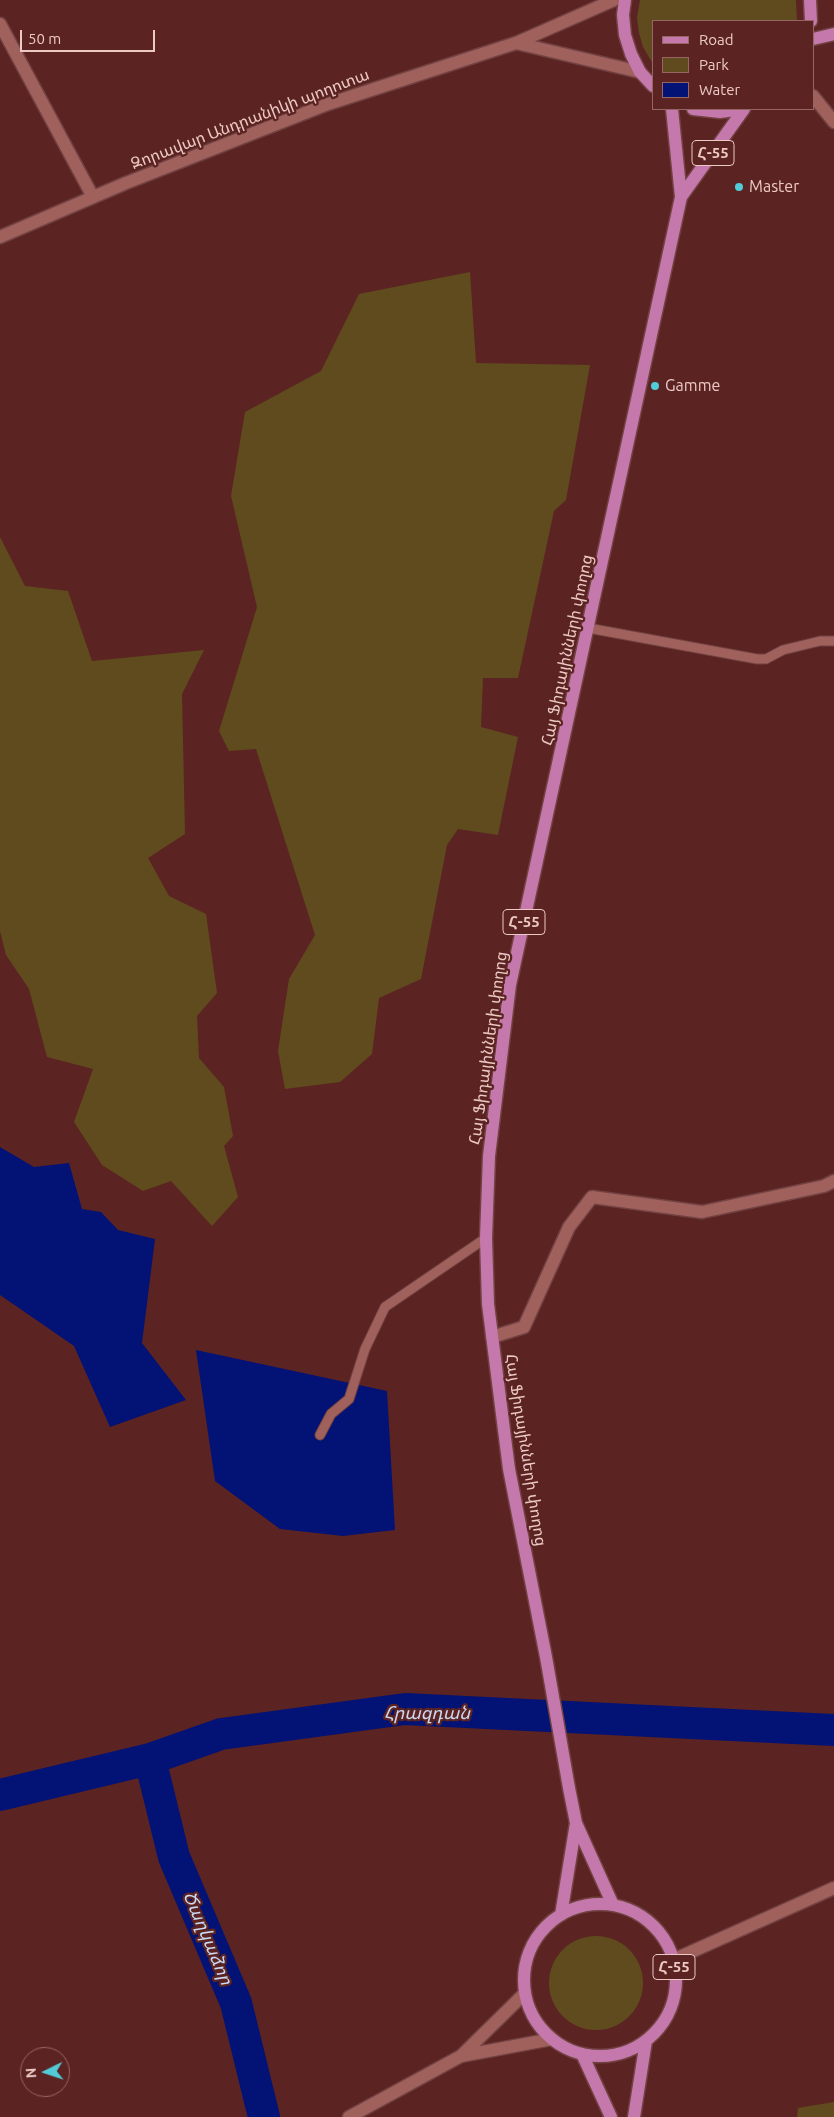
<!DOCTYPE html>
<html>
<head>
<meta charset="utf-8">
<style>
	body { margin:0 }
	#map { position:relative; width:834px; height:2117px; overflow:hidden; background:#5b2422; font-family:Ubuntu,sans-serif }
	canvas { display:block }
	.legend { position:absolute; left:652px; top:20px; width:162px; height:90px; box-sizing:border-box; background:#5b2422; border:1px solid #956664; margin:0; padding:6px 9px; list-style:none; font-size:15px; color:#edc9c6 }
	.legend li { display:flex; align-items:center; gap:10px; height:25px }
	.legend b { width:25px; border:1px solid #956664 }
	.north { position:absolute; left:20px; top:2047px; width:50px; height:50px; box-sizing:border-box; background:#5b2422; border:1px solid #956664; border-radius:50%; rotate:266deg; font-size:14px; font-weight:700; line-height:20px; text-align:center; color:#edc9c6 }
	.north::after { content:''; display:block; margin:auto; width:18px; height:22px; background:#52cbd8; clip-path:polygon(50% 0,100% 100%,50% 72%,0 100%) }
	.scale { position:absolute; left:20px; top:30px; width:135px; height:22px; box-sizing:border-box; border:2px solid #edc9c6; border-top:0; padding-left:6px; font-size:15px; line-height:18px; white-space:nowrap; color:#edc9c6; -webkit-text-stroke:4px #5b2422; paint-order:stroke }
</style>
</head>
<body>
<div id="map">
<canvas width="834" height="2117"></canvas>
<ul class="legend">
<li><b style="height:6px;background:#c578ac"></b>Road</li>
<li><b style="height:14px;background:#604b1e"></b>Park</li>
<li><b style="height:14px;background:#031275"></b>Water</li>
</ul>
<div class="north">N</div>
<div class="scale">50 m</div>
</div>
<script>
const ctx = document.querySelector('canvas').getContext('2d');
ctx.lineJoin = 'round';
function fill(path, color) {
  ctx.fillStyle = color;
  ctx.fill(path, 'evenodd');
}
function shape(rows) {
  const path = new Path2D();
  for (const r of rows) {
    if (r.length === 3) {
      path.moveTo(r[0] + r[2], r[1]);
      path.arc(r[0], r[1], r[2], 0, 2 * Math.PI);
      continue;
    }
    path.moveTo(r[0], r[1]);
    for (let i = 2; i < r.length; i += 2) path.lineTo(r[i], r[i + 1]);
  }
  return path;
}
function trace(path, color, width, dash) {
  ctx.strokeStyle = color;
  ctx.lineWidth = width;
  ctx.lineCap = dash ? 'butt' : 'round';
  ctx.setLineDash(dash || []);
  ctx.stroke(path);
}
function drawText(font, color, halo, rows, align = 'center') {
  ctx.font = font + ' Ubuntu,"Noto Sans Armenian",sans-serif';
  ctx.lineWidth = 4.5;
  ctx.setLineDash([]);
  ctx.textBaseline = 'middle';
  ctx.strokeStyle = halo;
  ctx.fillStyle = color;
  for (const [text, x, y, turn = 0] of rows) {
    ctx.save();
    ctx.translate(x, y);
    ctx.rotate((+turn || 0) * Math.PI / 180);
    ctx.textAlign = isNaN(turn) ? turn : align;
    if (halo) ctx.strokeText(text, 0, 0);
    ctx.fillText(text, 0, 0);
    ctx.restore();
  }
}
fill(shape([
	[640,0,796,0,797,21,653,21,653,64,643,47,639,33,637,18],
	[470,272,476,363,590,365,566,500,554,511,518,678,483,678,481,727,518,737,498,835,458,829,447,845,421,979,379,998,372,1054,340,1082,285,1089,278,1051,289,979,315,935,256,749,229,751,219,731,257,607,231,496,245,412,321,371,359,294],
	[0,537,25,586,68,591,92,661,204,650,182,694,185,834,148,858,169,896,206,914,217,993,197,1016,199,1058,224,1087,233,1136,224,1146,238,1197,212,1226,171,1181,143,1191,102,1165,74,1122,93,1069,47,1057,29,989,6,955,0,931],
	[596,1983,47],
	[834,2102,834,2117,797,2117,798,2108]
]), '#604b1e');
fill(shape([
	[0,1147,34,1167,69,1163,82,1209,101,1212,118,1230,155,1239,142,1343,186,1400,110,1427,74,1346,0,1295],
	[196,1350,387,1391,395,1530,343,1536,280,1529,215,1481]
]), '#031275');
trace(shape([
	[150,1759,174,1857,236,2003,264,2117],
	[0,1795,150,1759,221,1734,405,1709,834,1730]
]), '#031275', 32);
const lane = shape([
	[588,628,757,659,766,659,783,650,820,641,834,641],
	[320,1435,331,1414,349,1399,365,1349,385,1307,486,1238]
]);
const street = shape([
	[0,24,93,197],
	[813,96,834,122],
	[492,1337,524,1327,569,1227,592,1197,702,1212,824,1186,834,1181],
	[673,1960,834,1888]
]);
const secondary = shape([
	[516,43,640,72],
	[0,237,126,183,328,104,516,43,614,0],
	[461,2056,552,2039],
	[349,2117,461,2056,525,1993]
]);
const primary = shape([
	[625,0,623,15,625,35,631,54,640,72,653,86],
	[810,0,811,21],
	[813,39,834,34],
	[693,109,720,112,742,109],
	[681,197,744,109],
	[600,1980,76],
	[613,1905,576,1823,569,1788,546,1657,509,1469,488,1304,486,1238,489,1156,510,985,681,197,672,109],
	[561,1915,576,1823],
	[582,2054,611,2117],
	[634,2117,646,2041]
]);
trace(lane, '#724242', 11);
trace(street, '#724242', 15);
trace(secondary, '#724242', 15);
trace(primary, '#724242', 15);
trace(lane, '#a0615c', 9);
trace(street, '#a0615c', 12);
trace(secondary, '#a0615c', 12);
trace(primary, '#c578ac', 12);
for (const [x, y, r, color] of [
	[739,187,5,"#52cbd8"],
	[655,386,5,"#52cbd8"]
]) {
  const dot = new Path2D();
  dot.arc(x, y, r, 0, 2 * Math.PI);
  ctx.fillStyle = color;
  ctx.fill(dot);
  trace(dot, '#5b2422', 2);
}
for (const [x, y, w] of [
	[713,153,42],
	[524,922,42],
	[674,1967,42]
]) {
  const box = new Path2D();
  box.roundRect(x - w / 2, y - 12.5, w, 25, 4);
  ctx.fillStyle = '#5b2422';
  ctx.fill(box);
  trace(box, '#edc9c6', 1);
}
drawText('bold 15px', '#edc9c6', null, [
	["Հ-55",713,153],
	["Հ-55",524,922],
	["Հ-55",674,1967]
]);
drawText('16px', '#edc9c6', '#5b2422', [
	["Զորավար Անդրանիկի պողոտա",250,119,-21],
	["Հայ Ֆիդայինների փողոց",567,650,-78],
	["Հայ Ֆիդայինների փողոց",488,1048,-82],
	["Հայ Ֆիդայինների փողոց",526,1450,81]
]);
drawText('16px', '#edc9c6', '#5b2422', [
	["Master",749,187],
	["Gamme",665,386]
], 'left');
drawText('italic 18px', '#ccd9f3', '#5b2422', [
	["Հրազդան",427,1713],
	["Ծաղկաձոր",208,1938,67]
]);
</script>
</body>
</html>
